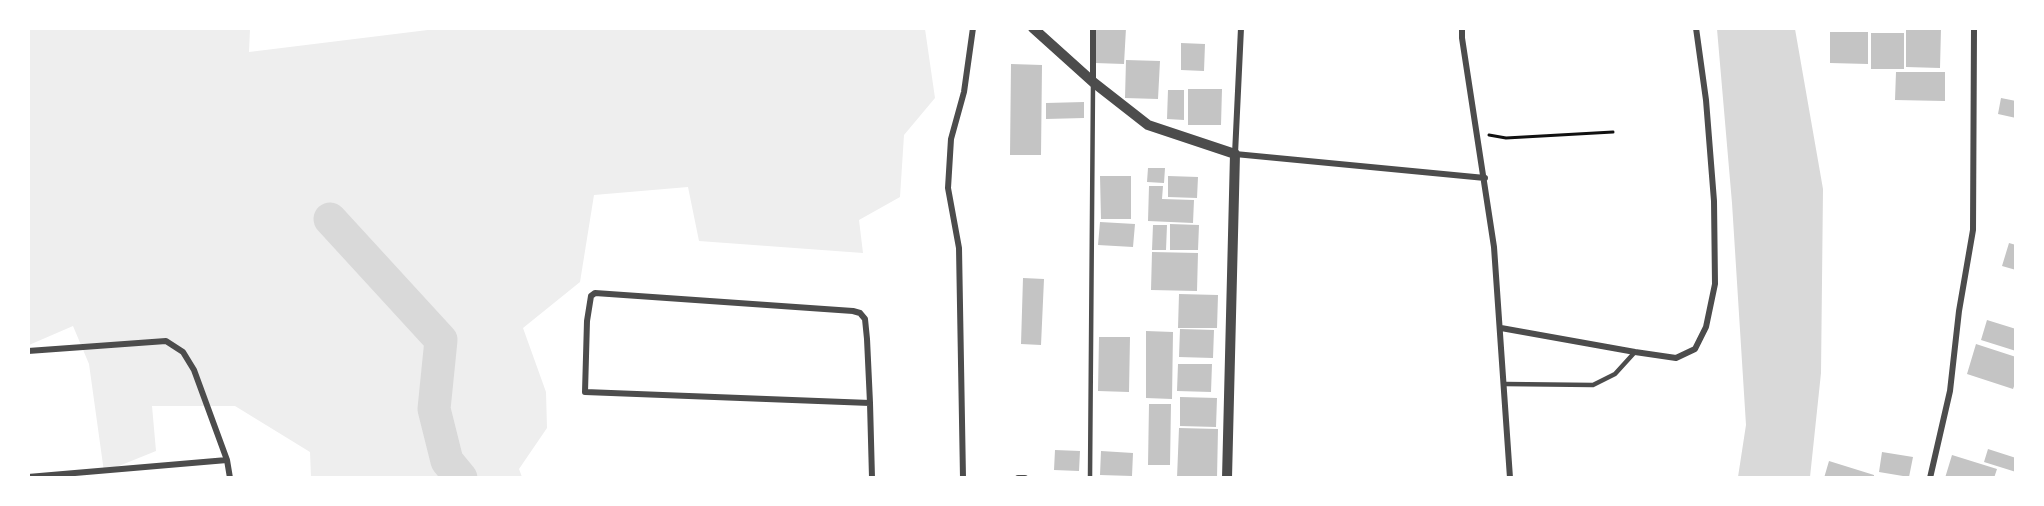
<!DOCTYPE html>
<html>
<head>
<meta charset="utf-8">
<style>
	body { margin:0 }
	#map { position:relative; width:2044px; height:506px; overflow:hidden; background:#fff; font-family:Montserrat,sans-serif }
	canvas { display:block }
	.frame { position:absolute; inset:0; border:30px solid #fff; pointer-events:none }
</style>
</head>
<body>
<div id="map">
<canvas width="2044" height="506"></canvas>
<div class="frame"></div>
</div>
<script>
const ctx = document.querySelector('canvas').getContext('2d');
ctx.lineJoin = 'round';
function fill(path, color) {
  ctx.fillStyle = color;
  ctx.fill(path, 'evenodd');
}
function shape(rows) {
  const path = new Path2D();
  for (const r of rows) {
    path.moveTo(r[0], r[1]);
    for (let i = 2; i < r.length; i += 2) path.lineTo(r[i], r[i + 1]);
  }
  return path;
}
function trace(path, color, width, dash) {
  ctx.strokeStyle = color;
  ctx.lineWidth = width;
  ctx.lineCap = dash ? 'butt' : 'round';
  ctx.setLineDash(dash || []);
  ctx.stroke(path);
}
fill(shape([
	[444,28,925,29,935,98,904,135,900,197,859,220,863,253,699,241,688,187,594,195,580,282,523,328,546,392,547,428,519,469,522,477,311,477,310,452,235,406,152,406,156,451,104,472,89,364,73,326,29,345,29,29,250,29,249,52]
]), '#eee');
fill(shape([
	[1717,29,1795,29,1823,189,1821,373,1810,477,1738,477,1746,425,1732,203]
]), '#d9d9d9');
trace(shape([
	[330,219,441,340,434,409,447,461,461,478]
]), '#d9d9d9', 33);
fill(shape([
	[1096,28,1126,28,1124,64,1095,63],
	[1906,28,1941,28,1940,68,1906,67],
	[1830,32,1868,32,1868,64,1830,63],
	[1871,33,1904,33,1904,69,1871,69],
	[1181,43,1205,44,1204,71,1181,70],
	[1126,60,1160,61,1158,99,1125,98],
	[1011,64,1042,65,1041,155,1010,155],
	[1896,72,1945,72,1945,101,1895,100],
	[1188,89,1222,89,1221,125,1188,125],
	[1168,90,1184,90,1184,120,1167,119],
	[2001,98,2016,101,2016,118,1998,114],
	[1084,102,1084,118,1046,119,1046,103],
	[1148,168,1165,168,1164,183,1147,182],
	[1100,176,1131,176,1131,219,1101,219],
	[1168,176,1198,177,1197,198,1168,197],
	[1149,186,1163,186,1162,199,1194,200,1193,223,1148,221],
	[1100,222,1135,224,1133,247,1098,245],
	[1170,224,1199,225,1198,250,1170,250],
	[1153,225,1167,225,1166,250,1152,250],
	[2009,243,2016,245,2016,270,2002,266],
	[1152,252,1198,253,1197,291,1151,290],
	[1023,278,1044,279,1041,345,1021,344],
	[1179,294,1218,295,1217,328,1178,328],
	[1987,320,2016,329,2016,351,1981,340],
	[1180,329,1214,330,1213,358,1179,357],
	[1146,331,1173,332,1172,399,1146,398],
	[1099,337,1130,337,1129,392,1098,391],
	[1976,344,2016,357,2016,381,2013,389,1967,374],
	[1178,364,1212,364,1211,392,1177,391],
	[1180,397,1217,398,1216,427,1180,426],
	[1149,404,1171,404,1170,465,1148,465],
	[1179,428,1218,429,1217,478,1177,478],
	[1988,449,2016,458,2016,472,1984,462],
	[1055,450,1080,451,1079,471,1054,470],
	[1101,451,1133,453,1132,476,1100,475],
	[1882,452,1913,457,1909,477,1879,472],
	[1952,455,1997,469,1994,478,1945,478],
	[1829,461,1874,475,1874,478,1824,478]
]), '#c4c4c4');
trace(shape([
	[1489,135,1506,138,1613,132]
]), '#111', 3);
trace(shape([
	[1505,384,1593,385,1615,374,1635,352],
	[1090,478,1093,84]
]), '#4c4c4c', 4.5);
trace(shape([
	[1241,28,1235,154,1485,178],
	[1462,28,1462,38,1494,247,1510,478],
	[1093,82,1093,28],
	[1501,328,1635,352,1676,358,1695,349,1706,327,1715,284,1714,201,1706,100,1696,28],
	[28,351,166,341,183,352,194,370,227,460,230,478],
	[870,403,585,392,587,321,591,296,595,293,853,311,860,313,865,319,867,339,870,403,872,478],
	[28,477,227,460],
	[963,478,959,248,948,188,951,139,964,92,973,28],
	[1018,478,1025,478],
	[1930,478,1950,391,1959,311,1973,230,1974,28]
]), '#4c4c4c', 6);
trace(shape([
	[1033,28,1093,82,1148,125,1235,154,1227,478]
]), '#4c4c4c', 10);
</script>
</body>
</html>
